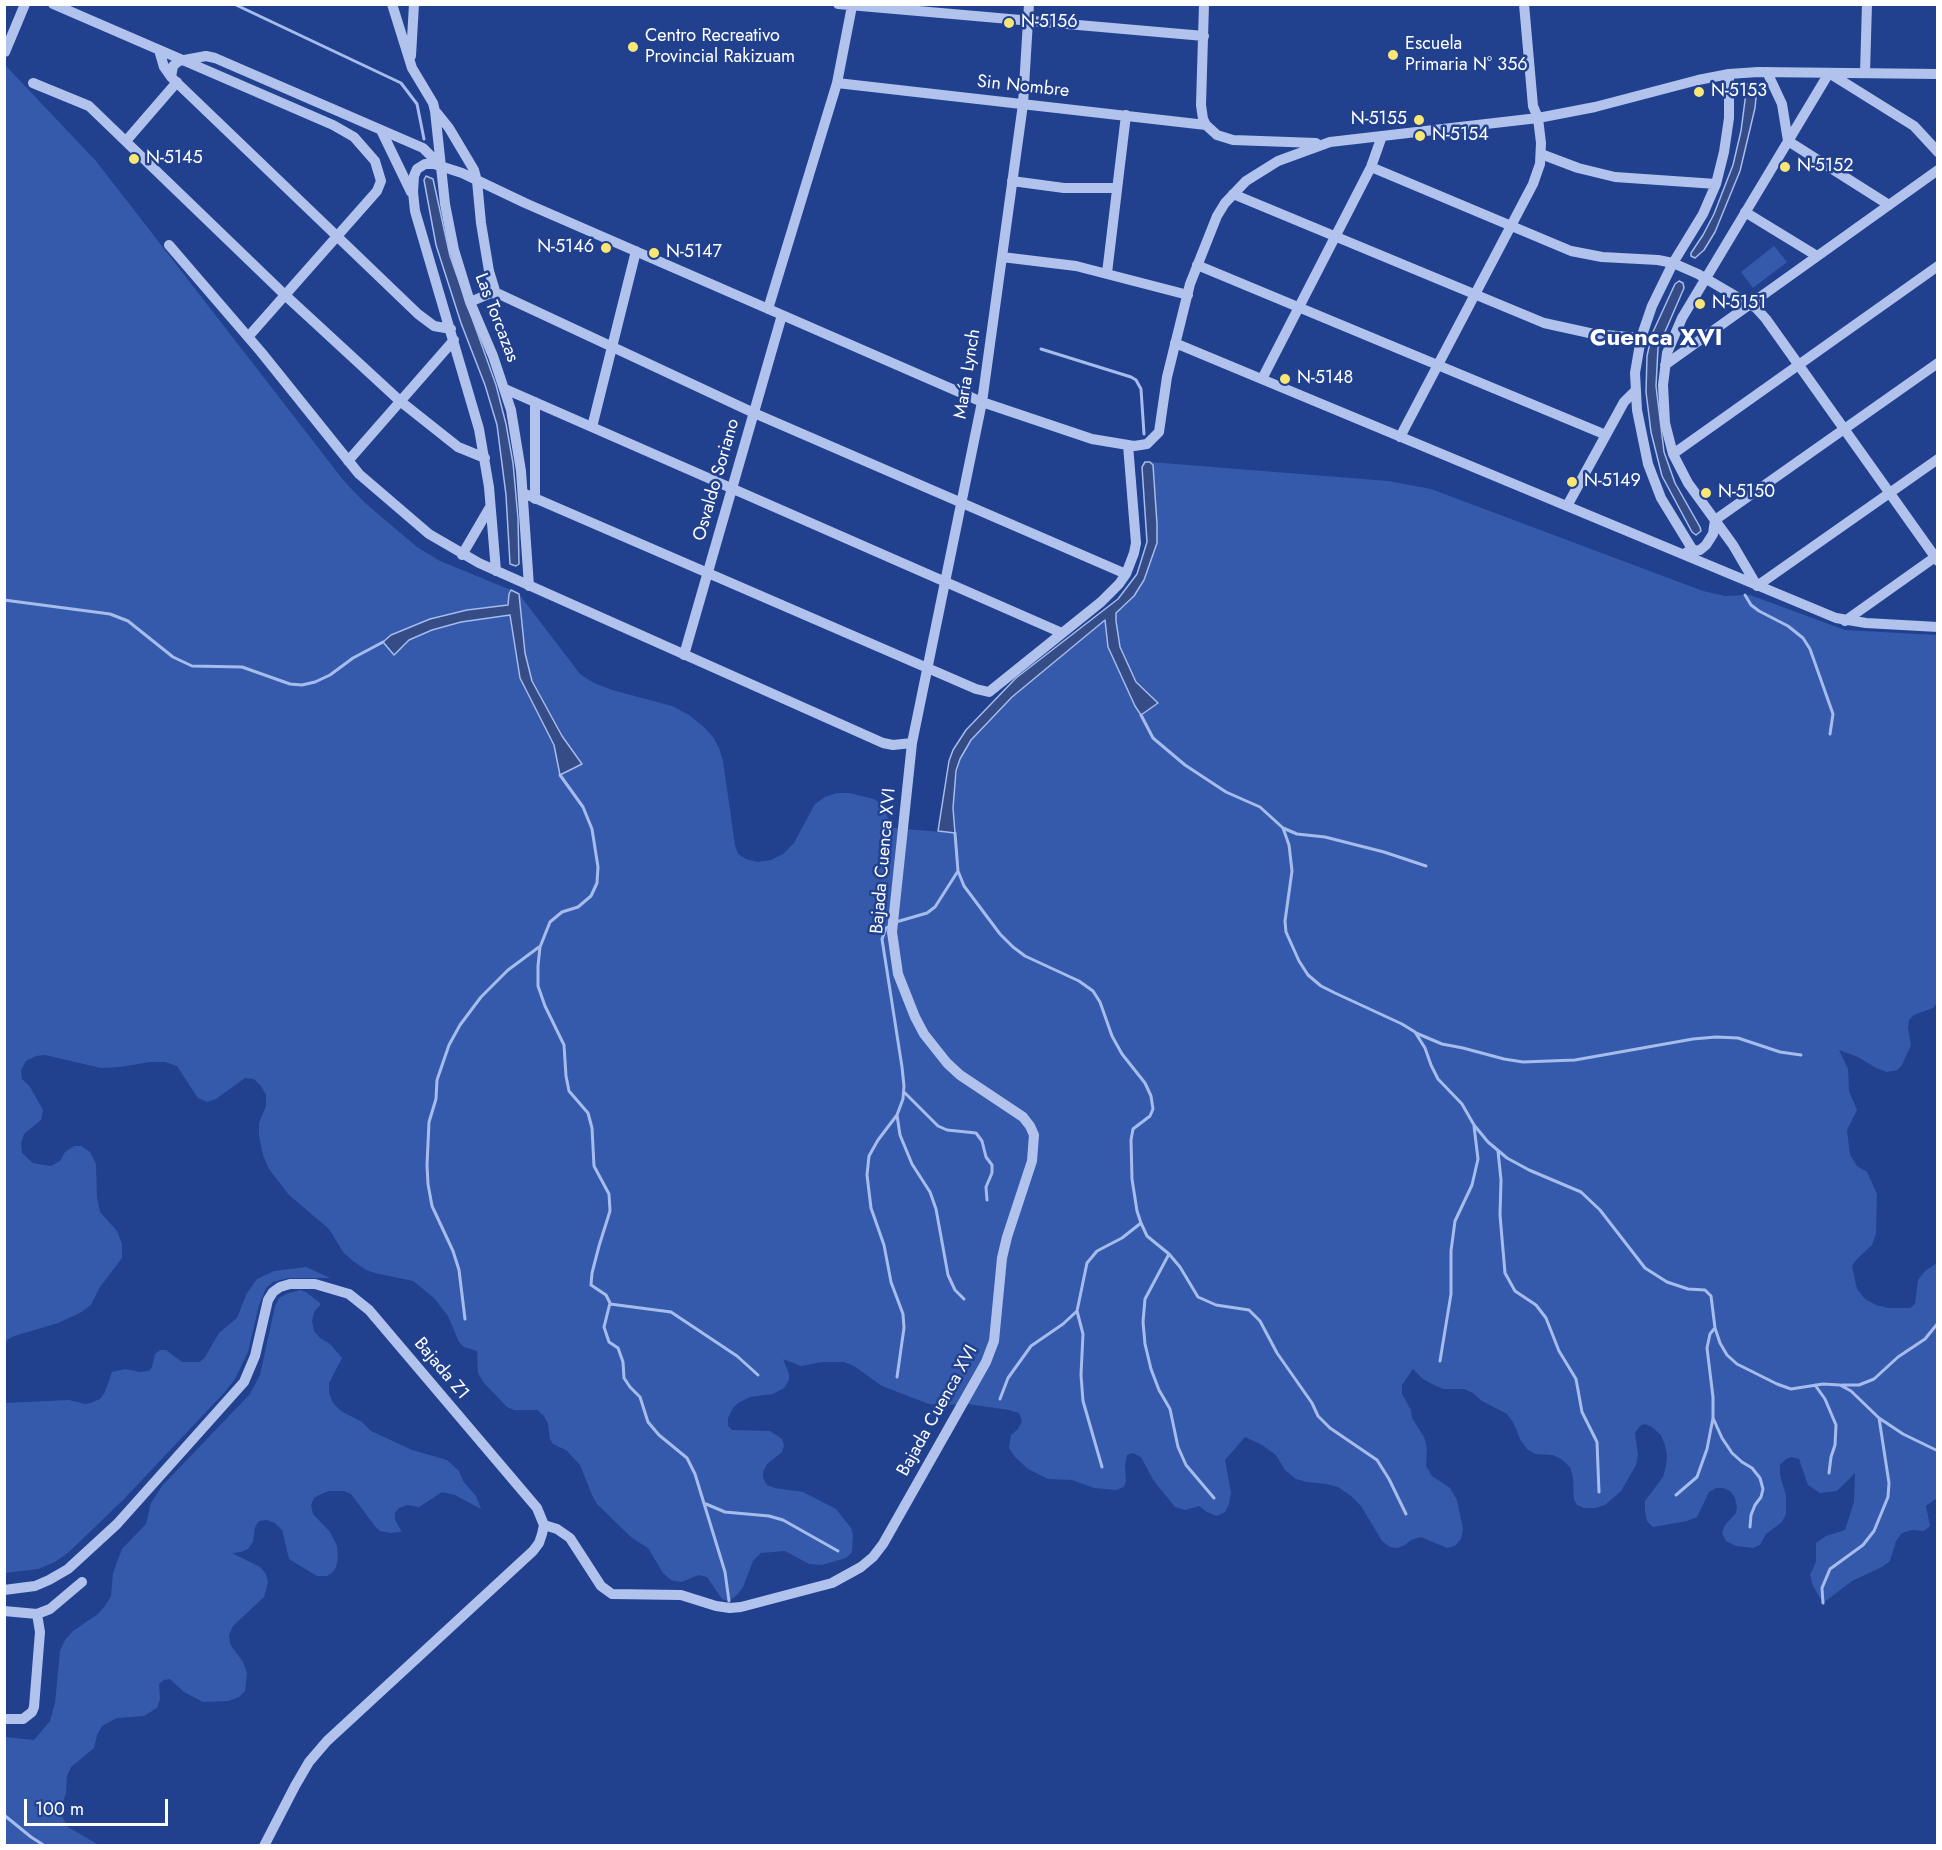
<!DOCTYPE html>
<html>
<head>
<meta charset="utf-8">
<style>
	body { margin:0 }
	#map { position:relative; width:1942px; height:1850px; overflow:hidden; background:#21418f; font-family:Jost,sans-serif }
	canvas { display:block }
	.frame { position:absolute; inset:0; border:6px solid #fff; pointer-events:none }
	.scale { position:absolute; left:24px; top:1799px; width:144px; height:27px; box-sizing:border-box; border:3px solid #fff; border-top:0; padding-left:8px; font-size:18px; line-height:21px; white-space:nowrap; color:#fff; -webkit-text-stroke:4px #21418f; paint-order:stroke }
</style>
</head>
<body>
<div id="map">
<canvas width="1942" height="1850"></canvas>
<div class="frame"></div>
<div class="scale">100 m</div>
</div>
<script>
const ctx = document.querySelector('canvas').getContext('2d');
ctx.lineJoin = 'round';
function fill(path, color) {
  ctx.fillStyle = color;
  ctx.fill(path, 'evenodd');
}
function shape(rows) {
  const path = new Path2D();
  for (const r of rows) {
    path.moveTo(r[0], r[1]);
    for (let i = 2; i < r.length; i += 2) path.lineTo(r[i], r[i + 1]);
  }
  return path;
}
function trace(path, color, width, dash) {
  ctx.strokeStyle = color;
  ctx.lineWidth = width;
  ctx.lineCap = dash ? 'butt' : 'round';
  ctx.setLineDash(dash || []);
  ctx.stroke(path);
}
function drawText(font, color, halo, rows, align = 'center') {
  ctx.font = font + ' Jost,sans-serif';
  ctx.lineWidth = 5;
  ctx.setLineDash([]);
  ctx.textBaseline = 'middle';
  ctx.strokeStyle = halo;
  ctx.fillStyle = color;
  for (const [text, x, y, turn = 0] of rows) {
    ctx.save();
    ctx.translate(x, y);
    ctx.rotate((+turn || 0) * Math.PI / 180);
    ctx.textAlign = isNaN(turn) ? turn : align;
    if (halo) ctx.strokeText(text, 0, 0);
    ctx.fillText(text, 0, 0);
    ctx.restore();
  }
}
fill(shape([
	[5,65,96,161,344,481,364,502,417,547,440,561,511,590,509,594,508,605,479,608,441,616,391,635,394,655,409,640,432,630,461,622,510,615,520,678,554,745,561,774,582,763,562,736,532,681,525,653,519,594,580,674,594,683,612,690,672,706,689,715,704,727,713,737,719,748,723,761,735,845,738,854,746,859,758,862,771,860,783,854,794,843,815,804,825,797,837,793,849,793,874,799,883,806,892,828,955,833,953,808,955,783,960,759,965,749,978,732,1012,697,1105,620,1108,647,1135,706,1141,715,1157,704,1151,695,1136,682,1120,647,1116,621,1116,613,1128,603,1140,588,1155,551,1157,524,1153,466,1150,462,1388,481,1431,489,1703,591,1725,596,1750,595,1845,630,1937,635,1937,1003,1933,1008,1914,1015,1909,1020,1908,1029,1911,1045,1902,1065,1897,1070,1887,1072,1876,1068,1858,1057,1839,1050,1848,1069,1849,1091,1857,1110,1847,1130,1850,1155,1857,1166,1867,1172,1877,1194,1876,1234,1872,1245,1857,1259,1852,1266,1857,1289,1865,1299,1876,1305,1888,1308,1910,1308,1915,1304,1918,1280,1925,1271,1937,1263,1937,1498,1926,1506,1930,1526,1924,1531,1912,1530,1902,1533,1896,1541,1890,1561,1882,1567,1852,1581,1823,1603,1813,1586,1810,1575,1816,1562,1816,1543,1826,1536,1845,1530,1854,1502,1855,1473,1837,1491,1820,1493,1808,1485,1799,1459,1792,1457,1786,1459,1780,1465,1780,1475,1786,1496,1786,1514,1782,1522,1766,1534,1760,1545,1753,1548,1736,1546,1726,1541,1722,1533,1725,1525,1736,1513,1737,1507,1735,1498,1730,1491,1723,1488,1716,1488,1709,1492,1697,1517,1687,1521,1653,1527,1647,1521,1645,1511,1645,1501,1663,1477,1666,1466,1667,1456,1665,1445,1661,1435,1652,1427,1645,1424,1640,1426,1635,1433,1638,1455,1636,1465,1621,1491,1605,1505,1595,1508,1584,1508,1577,1505,1574,1499,1573,1478,1570,1467,1561,1459,1553,1455,1535,1454,1527,1449,1521,1441,1513,1422,1507,1414,1482,1401,1473,1393,1464,1389,1443,1389,1432,1384,1423,1379,1413,1369,1402,1385,1402,1394,1411,1410,1412,1418,1424,1437,1427,1448,1426,1466,1432,1476,1450,1488,1457,1500,1463,1529,1461,1539,1455,1546,1447,1548,1421,1537,1411,1540,1405,1545,1397,1548,1390,1547,1382,1541,1361,1506,1351,1496,1338,1487,1327,1484,1307,1482,1296,1479,1285,1470,1276,1455,1262,1445,1245,1437,1225,1460,1231,1493,1229,1504,1225,1512,1217,1516,1207,1512,1199,1506,1185,1510,1175,1507,1154,1481,1141,1457,1133,1453,1127,1455,1125,1464,1126,1481,1124,1487,1116,1490,1094,1488,1072,1480,1048,1479,1028,1469,1015,1457,1009,1448,1011,1435,1018,1429,1022,1421,1019,1413,1009,1410,968,1404,943,1405,929,1404,882,1386,854,1366,844,1362,822,1362,801,1366,783,1359,789,1374,789,1380,784,1388,773,1394,750,1397,738,1403,733,1408,728,1418,728,1426,732,1430,770,1431,782,1439,784,1446,782,1452,767,1464,763,1472,763,1478,767,1485,775,1488,803,1492,836,1509,851,1528,853,1534,852,1552,846,1558,822,1565,809,1564,785,1551,761,1553,753,1561,743,1587,737,1595,729,1601,722,1599,707,1577,699,1575,681,1582,671,1580,663,1573,648,1548,632,1538,597,1504,592,1495,580,1465,566,1450,553,1444,550,1439,548,1424,544,1416,537,1410,514,1410,507,1407,484,1383,478,1373,477,1351,464,1347,459,1342,448,1316,434,1298,413,1281,375,1273,366,1270,353,1261,343,1252,329,1229,289,1195,269,1169,263,1155,259,1136,259,1123,266,1106,266,1095,261,1086,254,1079,245,1078,216,1099,207,1102,198,1098,177,1066,165,1062,150,1062,120,1067,101,1068,45,1055,36,1056,26,1061,21,1070,22,1079,30,1087,43,1110,41,1120,24,1134,21,1143,22,1153,33,1163,51,1166,60,1161,65,1152,74,1146,81,1146,90,1152,96,1164,97,1198,100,1212,117,1231,122,1244,122,1258,100,1287,91,1305,80,1313,58,1323,14,1336,7,1340,5,1346],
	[1774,246,1787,262,1753,288,1741,272],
	[306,1267,330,1278,288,1278,273,1282,266,1288,259,1305,248,1352,235,1379,223,1394,123,1500,69,1552,55,1562,38,1569,5,1573,5,1403,69,1400,85,1404,91,1403,100,1399,105,1392,112,1372,125,1369,140,1372,149,1371,152,1367,155,1354,160,1350,166,1350,182,1362,200,1362,205,1357,219,1333,237,1318,247,1293,257,1279,274,1271],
	[300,1290,306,1292,321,1304,314,1312,312,1321,314,1331,320,1338,330,1344,342,1358,329,1383,329,1393,333,1403,341,1411,362,1422,371,1431,412,1450,447,1460,459,1471,463,1481,476,1496,481,1509,455,1495,442,1492,419,1507,407,1505,399,1508,395,1513,395,1520,402,1532,390,1533,380,1531,374,1525,351,1494,344,1491,329,1491,321,1494,314,1498,311,1505,313,1514,330,1532,337,1546,338,1558,336,1567,332,1573,327,1576,317,1576,289,1559,282,1530,275,1523,267,1520,259,1521,255,1527,253,1542,248,1549,241,1552,232,1553,260,1567,266,1574,268,1582,264,1597,233,1626,229,1635,230,1644,243,1662,247,1673,245,1691,239,1697,228,1701,203,1702,184,1692,170,1679,164,1680,159,1684,160,1699,157,1708,144,1716,117,1718,102,1726,97,1735,94,1748,71,1767,67,1776,66,1793,61,1808,63,1818,68,1827,99,1845,5,1845,5,1737,34,1740,50,1721,55,1703,60,1651,65,1640,73,1631,98,1614,105,1606,111,1596,113,1573,122,1549,146,1524,151,1503,162,1486,250,1394,260,1375,275,1306,279,1298,286,1294]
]), '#355aac');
const water = shape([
	[1750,82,1755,82,1757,87,1755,108,1740,171,1715,232,1704,250,1695,258,1691,256,1691,253,1703,235,1714,214,1733,165,1741,131,1747,85,1750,82],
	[426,176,433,179,450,256,496,385,506,424,513,463,518,518,519,564,516,566,510,564,506,495,497,425,485,385,461,323,436,245,424,180,426,176],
	[1679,281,1683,283,1684,288,1658,348,1656,386,1664,452,1675,483,1700,527,1701,531,1696,535,1692,532,1662,476,1651,432,1646,392,1647,356,1652,334,1675,284,1679,281],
	[1145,462,1150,462,1153,465,1157,524,1157,543,1144,580,1134,596,1116,613,1116,621,1120,647,1136,682,1158,703,1141,715,1135,706,1108,647,1105,620,1012,697,971,740,960,759,956,771,953,808,955,833,938,831,949,761,953,750,966,730,1016,678,1118,599,1137,574,1147,542,1142,467,1145,462],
	[511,590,519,594,525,653,532,681,562,736,582,764,560,775,554,745,520,678,510,615,461,622,432,630,409,640,394,655,383,642,391,635,430,619,467,610,508,605,509,594,511,590]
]);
fill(water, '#354c86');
trace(water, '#a5bced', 1.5);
trace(shape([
	[234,4,401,83,417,104,424,139],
	[1041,349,1131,377,1136,380,1141,389,1144,434],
	[1745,595,1751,605,1759,611,1788,626,1803,638,1810,649,1833,714,1830,734],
	[4,600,110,614,128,621,173,657,192,666,242,667,290,684,302,685,315,682,330,675,353,658,383,642],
	[1141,715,1153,738,1185,765,1226,792,1260,807,1283,828,1297,834,1325,837,1384,852,1426,866],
	[560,775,583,807,592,829,598,867,597,883,591,896,578,907,562,912,550,922,540,947,538,966,538,986,545,1006,564,1045,566,1076,569,1091,588,1113,592,1128,594,1166,609,1194,610,1211,599,1246,592,1273,591,1285,606,1295,610,1303,604,1327,609,1342,618,1348,623,1362,624,1378,630,1387,640,1397,648,1422,659,1435,687,1458,695,1474,725,1572,729,1601],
	[1283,828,1289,845,1292,871,1285,921,1286,932,1299,961,1308,975,1321,986,1335,993,1402,1024,1415,1032,1425,1048,1431,1065,1438,1079,1462,1104,1474,1125,1488,1142,1507,1158,1529,1170,1581,1192,1600,1210,1645,1268,1667,1282,1688,1289,1705,1290,1711,1296,1715,1328,1720,1343,1727,1355,1737,1364,1777,1384,1791,1389,1823,1384,1840,1385,1851,1391,1879,1418,1903,1434,1938,1451],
	[955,833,958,871,964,886,1000,934,1013,947,1025,956,1079,981,1093,991,1100,1002,1112,1036,1122,1054,1145,1083,1151,1096,1153,1109,1150,1116,1133,1129,1131,1140,1132,1179,1137,1211,1141,1223,1147,1236,1169,1254,1180,1267,1198,1297,1216,1305,1249,1310,1260,1321,1277,1353,1312,1403,1318,1416,1330,1428,1377,1460,1389,1479,1406,1514],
	[896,922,927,913,935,907,958,871],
	[890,926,886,928,882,939,902,1067,904,1086,903,1099,897,1115,878,1140,869,1156,867,1175,871,1208,884,1245,891,1282,903,1314,904,1328,897,1377],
	[1416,1033,1442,1044,1463,1048,1504,1059,1523,1062,1575,1060,1693,1039,1716,1037,1738,1038,1780,1052,1801,1055],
	[904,1092,938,1126,947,1130,976,1133,982,1141,986,1157,992,1165,992,1173,986,1187,987,1200],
	[897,1115,900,1135,912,1164,930,1192,936,1209,948,1275,955,1290,964,1299],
	[1498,1151,1501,1180,1500,1215,1505,1273,1515,1291,1536,1305,1546,1318,1559,1351,1576,1379,1582,1412,1597,1442,1599,1492],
	[1169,1254,1145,1299,1143,1322,1145,1344,1151,1369,1159,1390,1170,1409,1178,1447,1186,1465,1214,1498],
	[610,1304,671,1312,737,1356,758,1375],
	[1077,1311,1083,1334,1081,1375,1083,1401,1102,1467],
	[465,1319,459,1270,453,1251,432,1206,428,1184,427,1165,429,1122,436,1099,437,1080,449,1045,460,1025,481,997,508,970,539,947],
	[1440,1361,1451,1294,1451,1251,1455,1221,1472,1185,1478,1159,1474,1126],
	[1815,1385,1825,1399,1836,1425,1835,1445,1831,1457,1829,1473],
	[1842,1385,1859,1385,1874,1379,1898,1357,1925,1339,1938,1323],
	[1000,1399,1008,1378,1031,1346,1063,1324,1077,1311,1087,1263,1097,1251,1122,1238,1141,1223],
	[1713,1418,1722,1438,1732,1453,1742,1462,1752,1468,1760,1478,1763,1489,1761,1497,1755,1505,1751,1515,1750,1527],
	[1676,1495,1697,1477,1707,1449,1713,1418,1713,1397,1707,1348,1710,1334,1714,1329],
	[706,1504,725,1512,769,1516,783,1520,838,1551],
	[1823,1603,1822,1588,1830,1569,1863,1545,1874,1531,1888,1497,1889,1483,1879,1418],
	[4,1815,31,1837,45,1846]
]), '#a5bced', 3);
trace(shape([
	[53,4,333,125,354,137,375,161,381,181,377,191,248,337],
	[392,4,412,68,433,103,435,111,445,204,454,250,470,302,493,356,511,410,521,471,529,586],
	[838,4,1204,36],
	[1204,4,1201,105,1203,119,1206,125,1217,135,1233,140,1316,143],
	[159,50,164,67,171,77,418,314,434,326,451,329],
	[5,52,25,4],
	[411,56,414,4],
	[1767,72,1782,104,1788,141],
	[1865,73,1867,4],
	[171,77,173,66,179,61,206,56,215,58,423,148,440,165],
	[33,83,89,106,285,295,400,401,458,447,485,458],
	[837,83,1206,125],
	[437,113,449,128,474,170,477,181,481,223,489,271,496,294],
	[381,130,411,192],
	[126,141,177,82],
	[1788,141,1889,205],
	[1938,152,1914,126,1829,73,1682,318,1667,353,1663,385,1665,423,1673,454,1688,483,1733,545,1757,586,1938,459],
	[1541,154,1578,168,1615,177,1716,184],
	[1371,167,1571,251,1602,257,1658,260,1673,263,1698,274,1756,308,1766,319,1938,561],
	[1012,181,1064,188,1117,188],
	[1233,194,1544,323,1594,334,1641,338],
	[1745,212,1817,256],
	[169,245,261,352,359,474,429,534,479,563,883,743,893,745,912,743],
	[1002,257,1076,266,1188,295],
	[1197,265,1606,435],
	[1107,273,1126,115],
	[470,302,491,293,499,294,754,413,1126,574],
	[768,309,837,83,852,6],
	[1175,343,1836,618,1866,623,1938,627],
	[1665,365,1938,170],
	[1262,379,1371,167,1382,136],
	[505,389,1062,633],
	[535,402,535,499],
	[592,427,636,251],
	[1400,437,1533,184,1540,164,1541,143,1538,118,1533,106,1524,4],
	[1673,454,1938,266],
	[348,461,454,340],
	[523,493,976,689,989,692,1101,602,1119,584,1126,574,1134,553,1136,543,1128,445],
	[1567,506,1624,402,1636,390],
	[1687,552,1700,550,1706,545,1713,534,1715,520,1938,363],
	[1694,552,1661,498,1648,464,1637,410,1635,373,1641,338,1652,306,1673,263,1703,214,1716,184,1724,152,1729,118,1729,74],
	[462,555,490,507],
	[496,571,489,487,479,429,415,211,413,192,414,176,417,169,425,164,434,164,462,173,525,203,982,402,1092,439,1134,446,1147,444,1159,432,1167,377,1190,284,1217,216,1225,203,1246,181,1278,161,1330,142,1538,118,1595,107,1698,80,1729,74,1758,72,1938,74],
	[1845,621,1938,555],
	[684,655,782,315],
	[544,1525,557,1529,570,1538,601,1586,612,1594,681,1595,716,1606,730,1608,741,1607,832,1583,861,1567,873,1557,883,1544,986,1362,994,1341,1002,1258,1007,1237,1032,1161,1034,1135,1030,1126,1023,1117,960,1075,947,1063,924,1034,915,1017,898,974,892,932,912,743,982,402,1023,104,1029,4],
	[4,1590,35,1586,49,1580,68,1569,117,1524,244,1382,255,1356,268,1300,273,1292,280,1287,290,1284,315,1284,349,1294,369,1310,537,1508,544,1525,542,1534,539,1543,533,1551,327,1741,309,1762,295,1786,264,1846],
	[4,1611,37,1614,50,1609,82,1582],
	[4,1719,23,1719,32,1712,34,1707,40,1632,37,1614]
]), '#b1c3ec', 10);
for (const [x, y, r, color] of [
	[1009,23,6,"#f9e673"],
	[633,47,6,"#f9e673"],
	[1393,55,6,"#f9e673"],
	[1699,92,6,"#f9e673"],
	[1419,120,6,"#f9e673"],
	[1420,136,6,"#f9e673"],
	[134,159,6,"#f9e673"],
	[1785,167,6,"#f9e673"],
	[606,248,6,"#f9e673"],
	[654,253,6,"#f9e673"],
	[1700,304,6,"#f9e673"],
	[1285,379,6,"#f9e673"],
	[1572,482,6,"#f9e673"],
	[1706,493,6,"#f9e673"]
]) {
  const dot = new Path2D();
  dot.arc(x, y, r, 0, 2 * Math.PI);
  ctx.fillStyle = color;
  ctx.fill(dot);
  trace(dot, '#21418f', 2);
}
drawText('18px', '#fff', '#21418f', [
	["N-5156",1021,23],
	["Centro Recreativo",645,37],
	["Provincial Rakizuam",645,58],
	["Escuela",1405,45],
	["Primaria N° 356",1405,66],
	["N-5153",1711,92],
	["N-5155",1407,120,"right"],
	["N-5154",1432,136],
	["N-5145",146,159],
	["N-5152",1797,167],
	["N-5146",594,248,"right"],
	["N-5147",666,253],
	["N-5151",1712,304],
	["N-5148",1297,379],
	["N-5149",1584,482],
	["N-5150",1718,493]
], 'left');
drawText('18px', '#fff', '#21418f', [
	["Sin Nombre",1023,87,6],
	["Las Torcazas",496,318,69],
	["María Lynch",968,374,-81],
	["Osvaldo Soriano",717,480,-74],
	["Bajada Cuenca XVI",884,861,-85],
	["Bajada Z1",441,1369,50],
	["Bajada Cuenca XVI",938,1411,-61]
]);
drawText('bold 24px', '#fff', '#21418f', [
	["Cuenca XVI",1656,339]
]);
</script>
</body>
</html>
